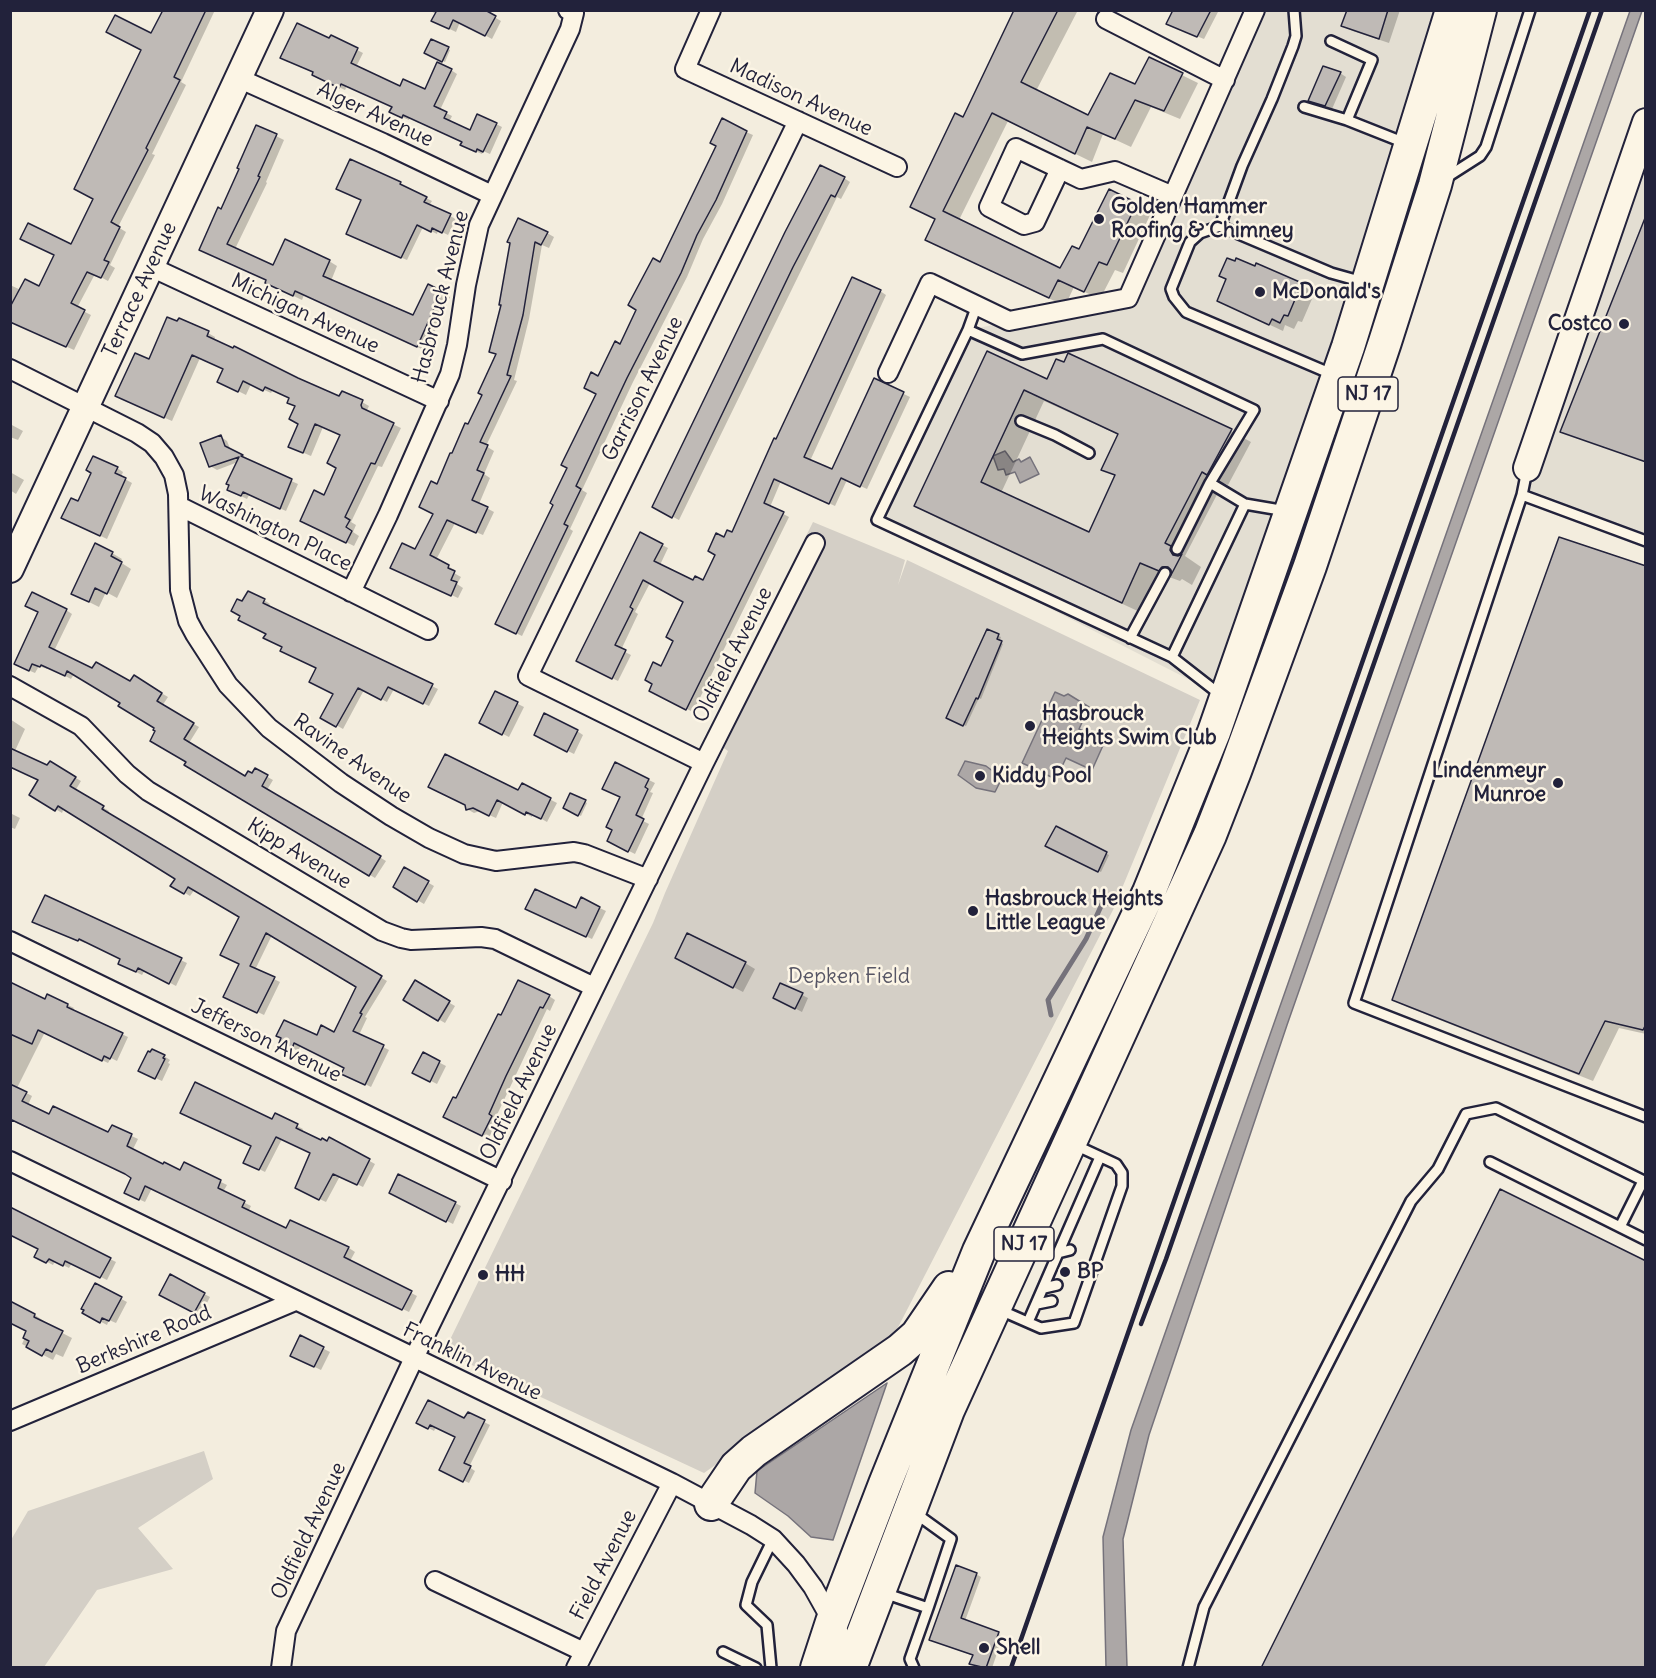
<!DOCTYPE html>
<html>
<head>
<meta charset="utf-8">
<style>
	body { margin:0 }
	#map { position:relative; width:1656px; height:1678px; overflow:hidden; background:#f3edde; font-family:Delius,sans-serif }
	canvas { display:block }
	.frame { position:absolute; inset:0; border:12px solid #22223b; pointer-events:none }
</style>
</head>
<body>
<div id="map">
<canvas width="1656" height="1678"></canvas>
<div class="frame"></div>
</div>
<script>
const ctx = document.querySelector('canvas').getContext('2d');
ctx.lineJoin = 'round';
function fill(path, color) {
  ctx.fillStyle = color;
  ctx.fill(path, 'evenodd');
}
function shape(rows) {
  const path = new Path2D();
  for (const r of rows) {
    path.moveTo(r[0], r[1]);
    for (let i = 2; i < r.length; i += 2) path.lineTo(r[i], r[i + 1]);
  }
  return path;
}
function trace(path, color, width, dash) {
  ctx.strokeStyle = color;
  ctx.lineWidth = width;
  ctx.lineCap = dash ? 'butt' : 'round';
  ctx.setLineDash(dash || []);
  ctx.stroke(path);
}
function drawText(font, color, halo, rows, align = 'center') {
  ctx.font = font + ' Delius,sans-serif';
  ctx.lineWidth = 5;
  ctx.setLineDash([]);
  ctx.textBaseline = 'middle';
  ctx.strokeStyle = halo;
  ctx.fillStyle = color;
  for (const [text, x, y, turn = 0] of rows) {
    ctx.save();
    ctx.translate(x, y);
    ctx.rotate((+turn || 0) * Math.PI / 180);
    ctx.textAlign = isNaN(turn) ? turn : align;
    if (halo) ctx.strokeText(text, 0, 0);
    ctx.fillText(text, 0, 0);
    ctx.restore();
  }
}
fill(shape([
	[1255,11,1451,11,1227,699,877,520,968,330,1128,298],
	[1645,169,1645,538,1522,495]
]), '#e3ded2');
fill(shape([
	[813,522,905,560,898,585,907,560,1200,700,1113,910,892,1339,704,1473,444,1352,653,923,665,893,728,751,707,736],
	[204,1451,213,1479,138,1528,173,1569,97,1590,44,1667,11,1667,11,1540,28,1511]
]), '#d4cfc6');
const water = shape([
	[1630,11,1642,11,1287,1025,1149,1435,1123,1539,1127,1667,1106,1667,1103,1537,1131,1430,1630,11],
	[1005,451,1013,462,1019,459,1021,462,1030,457,1039,474,1020,483,1015,472,1006,475,1004,469,998,470,993,456,1005,451],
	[1055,692,1064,696,1068,694,1089,707,1079,729,1105,741,1092,770,1066,758,1056,779,1047,775,1043,777,1032,772,1031,767,1022,763,1055,692],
	[965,761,986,766,1002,778,995,792,976,788,958,775,965,761],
	[887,1383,833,1540,811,1537,788,1516,755,1493,757,1471,887,1383]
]);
fill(water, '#aca7a6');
trace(water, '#75727b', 1.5);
fill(shape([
	[165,10,215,10,181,82,186,85,152,154,155,155,118,227,126,232,110,265,115,268,108,281,95,274,77,308,91,315,74,350,10,321,10,285,21,290,40,288,72,246,95,199,152,36],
	[429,10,482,10,501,21,492,39,460,22,456,32,439,24,436,14],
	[1016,10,1078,10,1036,91,1088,116,1135,85,1149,59,1198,83,1180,119,1151,107,1131,147,1103,134,1092,162,1008,121,959,220,1061,270,1136,204,1151,213,1123,273,1115,270,1100,299,1074,287,1065,306,943,248,937,220,963,119],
	[1175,10,1219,10,1204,39,1174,27],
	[1348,10,1400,10,1389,43,1353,31,1343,26],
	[332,37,363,53,356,67,401,88,426,91,451,70,457,74,440,110,452,116,449,122,471,132,496,124,502,127,490,154,483,151,482,154,468,148,463,142,410,118,409,120,397,115,393,107,347,86,345,90,320,78],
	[432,41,450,50,445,62,426,53],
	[1340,73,1346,77,1332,109,1309,100],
	[746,132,753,135,722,204,703,239,687,277,633,382,582,490,587,493,570,529,573,531,522,636,503,627,555,504,597,394,599,378,620,346,661,264],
	[276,136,284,140,266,182,267,183,235,249,274,267,329,261,337,266,331,281,413,317,441,292,450,297,426,351,304,295,302,300,275,287,267,280,209,254,221,211],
	[844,178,850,182,841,199,837,197,679,520,660,510,787,233],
	[426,198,432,201,429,206,456,219,448,235,438,230,437,234,423,227,407,260,353,237,363,200],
	[547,233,554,237,549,248,542,245,529,319,514,380,517,381,486,446,494,451,484,474,490,478,479,504,494,512,483,535,455,523,436,560,455,570,454,573,461,577,457,584,463,588,458,598,399,571,416,551,435,514,438,486,469,426,484,394,497,355,491,352,503,305,511,242],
	[1257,265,1315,292,1302,322,1298,321,1294,329,1285,325,1283,331,1219,301],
	[880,291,886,295,810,461,833,471,875,380,910,397,867,489,847,480,835,506,781,481,770,507,789,517,693,712,657,694,662,668,675,641,685,601,650,583,635,612,638,614,621,650,631,655,618,681,584,664,662,545,668,548,660,565,694,583,704,582,724,539,733,534,777,441],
	[208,333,215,337,214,341,298,380,340,398,362,402,369,406,367,410,369,413,401,428,382,467,378,466,351,522,356,525,353,532,359,536,354,546,309,524,338,468,342,435,323,427,311,456,297,450,300,424,297,406,291,398,273,390,271,393,251,384,246,395,226,385,225,369,200,358,172,421,124,400,149,361],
	[988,353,1048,381,1065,364,1069,355,1231,431,1251,442,1228,485,1223,483,1185,556,1201,567,1192,585,1182,579,1180,581,1161,574,1142,613,937,518,916,506],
	[1044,401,1119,435,1103,469,1116,476,1089,534,1001,493],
	[10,424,23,431,18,440,10,437],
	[221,437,227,441,231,451,247,459,245,460,298,484,286,511,249,495,247,499,235,493,238,462,217,470,210,466],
	[117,468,123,472,121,477,132,483,107,539,69,521,79,503],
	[10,472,24,480,16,494,10,490],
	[112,553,122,559,120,562,131,569,117,598,106,592,99,607,83,599],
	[1646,568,1646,1034,1619,1028,1593,1081,1407,1007,1394,1000],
	[264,600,270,604,268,607,438,689,429,706,394,689,387,702,364,690,343,729,322,717,335,694,318,668,283,647,268,634,240,619],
	[66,610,72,614,54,651,93,670,131,683,134,677,168,697,162,706,199,727,189,743,246,778,252,775,255,770,273,780,267,790,386,861,375,878,186,764,188,761,156,727,122,702,74,674,71,679,48,667,47,669,39,666,35,673,21,667],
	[988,631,1001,637,999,642,1003,644,981,699,979,698,966,726,947,718],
	[496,693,524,707,509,737,487,726],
	[10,719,25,729,15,751,48,767,50,763,81,781,75,791,109,811,107,814,387,981,365,1017,367,1018,359,1035,389,1050,371,1087,349,1076,346,1067,301,1045,298,1051,281,1042,335,1034,358,986,272,935,255,970,280,982,264,1015,231,999,241,964,241,916,195,889,190,896,185,893,173,886,177,878,64,808,62,813,31,794,40,780,10,766],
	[577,731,583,735,574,754,542,738],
	[616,764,655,783,650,792,653,793,641,820,649,824,635,854,615,844,614,830,622,797],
	[522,785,557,803,547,822,533,814,532,817,503,802,496,818,480,811,474,813,467,809,519,792],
	[571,795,587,803,581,816,565,808],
	[10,813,20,818,15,829,10,827],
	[1057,828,1109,855,1101,872,1047,845],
	[405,869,434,886,424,904,395,887],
	[46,897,187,963,176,986,145,970,142,975,126,967,122,959,86,942,85,943,40,925],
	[581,899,606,911,592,939,533,912,576,910],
	[687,963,745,963,755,969,743,992],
	[415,983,455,1006,445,1023,405,1000],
	[10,984,46,1001,68,1005,74,1008,72,1011,128,1037,117,1061,111,1058,108,1063,45,1032,17,1088,32,1096,28,1105,50,1116,109,1134,113,1127,138,1139,132,1151,164,1166,181,1172,185,1164,227,1185,223,1192,251,1206,248,1212,287,1230,291,1222,349,1248,355,1252,350,1261,417,1296,409,1312,152,1188,145,1202,132,1196,133,1178,128,1175,10,1120],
	[802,995,808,998,802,1012,781,1001],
	[549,996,555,1000,550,1011,547,1009,495,1119,497,1120,489,1138,451,1120,457,1100],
	[423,1054,446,1066,437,1084,421,1076],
	[164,1056,170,1060,168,1063,170,1064,162,1081,147,1074],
	[276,1115,303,1129,302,1132,322,1142,328,1143,330,1139,375,1164,363,1187,340,1176,326,1202,302,1191,312,1153,282,1139,265,1172,251,1165],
	[397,1196,455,1203,461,1206,453,1224],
	[10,1209,116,1262,107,1280,72,1263,69,1268,55,1261,53,1265,36,1256,40,1249],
	[170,1276,210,1297,201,1315,161,1294],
	[95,1285,127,1302,116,1323,109,1320,107,1325,84,1313],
	[35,1315,44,1321,43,1323,72,1338,63,1357,56,1354,53,1360,22,1344],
	[300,1337,330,1352,321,1370,298,1359],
	[468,1414,490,1425,469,1467,475,1471,469,1483,446,1472,457,1437,436,1427,434,1431,418,1422,465,1420],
	[976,1574,981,1577,965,1621,1003,1636,992,1668,976,1666,971,1664,974,1656,935,1642]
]), '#0003');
trace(shape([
	[1051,1015,1048,1000,1086,939,1102,904,1111,903]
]), '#75727b', 5);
const building = shape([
	[163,10,206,10,174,77,180,80,146,148,148,150,111,222,120,227,104,260,109,262,101,278,87,272,71,303,85,310,66,347,10,322,10,307,25,279,39,286,54,255,20,239,28,223,71,244,93,199,74,189,141,50,106,32,115,15,151,33,163,10],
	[434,10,485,10,496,16,485,36,453,20,449,29,431,21,436,12,434,10],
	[1014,10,1058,10,1021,82,1088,115,1110,73,1135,84,1149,57,1183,73,1164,111,1135,100,1115,139,1087,127,1075,154,992,113,943,211,1060,268,1072,246,1079,249,1109,189,1137,203,1107,265,1099,262,1084,292,1058,280,1049,298,925,240,935,219,910,207,955,113,963,117,1014,10],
	[1173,10,1211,10,1197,37,1166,24,1173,10],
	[1347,10,1388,10,1379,39,1341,26,1347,10],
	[297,23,329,38,331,35,358,48,351,63,400,86,403,79,425,89,437,62,452,69,434,106,447,112,444,118,470,130,477,114,497,123,483,152,477,149,476,152,460,145,462,142,403,115,402,118,389,112,392,107,341,84,339,88,312,75,313,72,280,58,297,23],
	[431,39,449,47,442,62,424,53,431,39],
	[1323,66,1341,72,1325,106,1308,101,1323,66],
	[722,118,747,131,716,200,697,235,681,273,627,378,576,486,581,489,564,524,568,526,516,634,495,624,553,505,550,503,567,468,561,465,596,394,584,388,591,372,598,376,615,341,620,344,636,310,628,305,653,258,660,262,716,146,710,143,722,118],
	[256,125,277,134,258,176,260,177,227,244,273,265,285,239,330,260,323,276,413,315,428,284,442,291,417,347,295,291,293,296,265,283,266,280,199,250,218,207,221,209,239,169,237,168,256,125],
	[350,159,401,182,400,184,427,197,424,202,451,214,442,233,432,228,431,232,417,225,401,258,346,234,361,200,336,189,350,159],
	[820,165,845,177,835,197,831,195,793,267,672,518,652,507,785,232,820,165],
	[518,218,548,232,541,245,535,242,523,315,507,375,511,376,480,442,488,445,477,470,484,473,472,500,488,507,476,533,447,520,430,555,449,565,448,568,455,571,451,580,457,582,451,596,390,568,402,543,415,549,433,514,419,507,431,481,437,484,450,453,452,453,465,423,468,424,482,395,478,393,496,354,489,352,501,305,499,305,510,243,507,242,518,218],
	[1645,218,1646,219,1646,462,1560,432,1645,218],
	[1227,258,1235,261,1236,258,1255,266,1256,263,1302,283,1288,316,1284,315,1280,323,1272,319,1269,325,1217,301,1226,279,1219,276,1227,258],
	[852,277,881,290,804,457,832,469,874,378,904,392,860,487,841,478,829,504,774,479,764,503,784,512,686,710,649,691,652,684,645,680,653,662,661,666,673,641,666,637,683,602,643,580,630,607,633,609,615,645,626,650,612,679,576,661,640,532,663,544,654,561,693,580,695,576,703,580,715,555,708,551,716,533,724,537,727,530,732,532,774,438,776,439,852,277],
	[167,317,177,321,179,318,209,331,207,336,233,348,234,346,298,378,339,396,342,391,363,400,361,405,362,408,394,423,375,464,371,463,345,517,350,520,346,527,352,531,346,543,300,521,314,490,324,495,336,468,327,463,340,435,315,424,303,453,288,447,298,424,289,419,295,406,287,403,289,398,265,387,263,391,243,381,238,392,217,382,223,369,192,355,164,418,115,396,135,353,149,359,167,317],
	[987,351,1047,379,1056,359,1064,362,1068,353,1232,429,1207,475,1202,472,1165,543,1171,546,1170,550,1173,555,1178,556,1182,554,1171,575,1171,570,1168,567,1162,567,1159,571,1140,563,1122,603,914,506,987,351],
	[1024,390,1118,434,1101,470,1115,475,1089,532,981,482,1024,390],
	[221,435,225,446,243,455,241,456,292,479,280,509,243,492,241,496,227,490,229,485,226,484,239,457,209,467,200,443,221,435],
	[93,456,118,467,115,473,126,478,100,536,61,518,71,498,78,501,91,473,86,470,93,456],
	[1559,537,1646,566,1646,1024,1643,1030,1605,1021,1579,1074,1392,1000,1559,537],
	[95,543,113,552,111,556,122,562,107,594,95,588,89,602,71,594,95,543],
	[248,591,265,599,263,603,433,684,423,704,388,687,381,700,358,688,336,727,320,718,333,694,309,682,316,668,280,651,282,647,263,638,266,634,238,620,240,616,231,611,237,599,242,601,248,591],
	[32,592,67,609,49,647,92,668,96,662,130,681,134,675,162,693,157,701,194,723,184,739,245,776,248,771,252,773,255,768,268,775,262,786,381,856,369,876,184,765,186,762,150,741,155,731,153,730,154,728,118,706,120,703,67,671,65,676,41,665,40,667,32,664,29,671,14,664,38,612,25,606,32,592],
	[987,629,999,634,997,639,1002,641,978,699,976,698,963,726,946,718,987,629],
	[495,691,518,702,502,735,479,723,495,691],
	[544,713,578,730,567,752,534,735,544,713],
	[10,748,47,765,50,761,76,777,70,786,104,806,102,809,382,976,360,1013,362,1014,353,1031,384,1045,365,1085,341,1074,344,1068,294,1043,292,1049,279,1043,281,1038,276,1036,284,1020,317,1035,321,1025,334,1032,356,987,266,933,250,966,275,977,257,1013,223,997,239,964,220,955,239,917,188,887,184,894,170,886,175,879,58,806,55,811,29,795,38,780,10,767,10,748],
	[445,754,518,790,522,783,551,798,541,819,526,812,525,815,497,800,489,816,473,808,466,810,465,805,428,787,445,754],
	[615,762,649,779,645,787,648,789,636,815,644,819,628,852,607,841,612,830,606,827,620,797,602,789,615,762],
	[570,793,586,800,578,816,563,808,570,793],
	[1056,826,1107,852,1098,872,1045,846,1056,826],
	[404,867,429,881,417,902,393,887,404,867],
	[535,889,576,908,581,897,600,907,586,937,525,909,535,889],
	[45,895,182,958,169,984,138,968,136,972,118,964,120,959,79,939,78,941,32,922,45,895],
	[687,933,746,962,733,988,675,958,687,933],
	[415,980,450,1001,438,1021,403,1000,415,980],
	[518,980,550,995,543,1008,540,1007,506,1076,489,1114,492,1116,482,1136,443,1117,453,1097,456,1098,498,1014,501,1015,518,980],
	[10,982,45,999,47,994,68,1004,67,1007,123,1033,110,1059,104,1056,102,1061,38,1030,32,1044,10,1034,10,982],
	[780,983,803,993,795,1009,773,998,780,983],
	[152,1049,165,1055,163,1058,165,1059,155,1079,138,1071,148,1051,150,1052,152,1049],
	[423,1052,440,1061,430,1082,412,1073,423,1052],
	[195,1082,272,1119,275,1113,298,1124,296,1128,321,1140,322,1138,327,1141,329,1137,370,1159,357,1185,333,1174,319,1200,295,1188,310,1153,276,1137,259,1170,243,1163,251,1146,180,1113,195,1082],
	[10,1084,27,1092,22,1101,49,1114,53,1106,108,1132,112,1125,132,1134,127,1146,163,1164,164,1162,180,1170,184,1162,221,1180,218,1188,245,1201,242,1207,286,1228,290,1220,349,1247,344,1257,412,1291,402,1310,145,1186,139,1200,124,1193,131,1178,125,1174,12,1120,10,1124,10,1084],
	[398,1174,456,1202,446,1222,389,1193,398,1174],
	[1500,1189,1646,1261,1646,1668,1261,1668,1500,1189],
	[10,1207,111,1258,100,1278,65,1261,63,1266,49,1259,46,1263,34,1257,38,1249,10,1235,10,1207],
	[170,1274,205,1293,194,1313,159,1295,170,1274],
	[95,1283,122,1297,109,1321,102,1318,100,1323,82,1313,84,1310,81,1309,95,1283],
	[10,1301,35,1314,34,1317,63,1331,52,1352,46,1349,42,1356,26,1347,29,1341,23,1338,26,1331,10,1323,10,1301],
	[300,1335,324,1347,314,1367,290,1356,300,1335],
	[428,1400,464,1418,468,1412,485,1420,464,1463,471,1466,463,1482,439,1470,455,1437,430,1425,428,1429,416,1423,428,1400],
	[956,1565,977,1573,961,1618,999,1632,986,1668,969,1664,973,1655,929,1640,956,1565]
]);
fill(building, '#bfbab6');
trace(building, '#22223b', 1.5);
const lane = shape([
	[1331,41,1372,60,1347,120,1405,143],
	[1304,107,1347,120],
	[1444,179,1480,156,1486,147,1530,10],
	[1220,226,1242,166,1272,99,1293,46,1296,36,1294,10],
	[968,330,977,305],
	[1334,375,1186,312,1174,297,1171,289,1190,242,1200,233,1220,226,1331,273,1363,282],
	[1021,421,1055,435,1089,453],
	[1527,470,1522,495,1354,1003,1646,1117],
	[1522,495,1646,541],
	[1245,504,1210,483,1254,410,1103,339,1022,354,968,330,877,520,1172,657,1245,504,1286,511],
	[1177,549,1210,483],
	[1130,638,1165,573],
	[1172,657,1222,696],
	[1490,1162,1620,1227],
	[1643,1181,1620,1227,1646,1240],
	[1058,1253,1070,1250],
	[1044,1288,1057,1285],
	[1037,1304,1052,1301],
	[1000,1310,1041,1328,1074,1323,1122,1186,1122,1173,1116,1164,1075,1145],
	[1028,1322,1100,1157],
	[915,1513,951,1539,928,1608],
	[884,1593,928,1608,910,1659,914,1668],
	[723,1652,756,1668],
	[771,1668,767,1625,746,1605,752,1582,773,1539],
	[1188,1668,1204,1607,1411,1201,1438,1169,1466,1114,1496,1108,1646,1182]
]);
const street = shape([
	[711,10,685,69,897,167],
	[1106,19,1225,80],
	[238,78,383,143,492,195],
	[1060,169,1035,222,1024,225,989,207,1016,148,1060,169,1081,179,1115,171,1173,196],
	[151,267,439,401],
	[10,369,137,433,152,443,164,457,174,475,178,494,180,590,188,621,195,634,228,685,269,728,341,783,391,816,429,838,464,854,496,861,574,852,584,854,648,879],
	[888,373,930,283,1009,321,1128,298,1255,10],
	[179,506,428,630],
	[351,592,388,515,450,374,457,345,466,285,479,225,570,29,574,13,568,10],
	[10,686,81,726,127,774,148,791,382,931,401,938,411,940,481,937,495,939,594,987],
	[704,763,528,676,798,121],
	[10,941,502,1181],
	[10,1161,672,1483,751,1525,773,1539,796,1564,813,1587,855,1662],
	[10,1421,295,1301],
	[435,1581,584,1652],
	[281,1668,286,1631,414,1358,704,763,815,543],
	[576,1668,672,1483]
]);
const secondary = shape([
	[1527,468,1646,122],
	[10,569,270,10]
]);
const highway = shape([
	[711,1504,736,1467,754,1451,900,1350,917,1335,949,1288],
	[817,1668,832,1622,885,1484,979,1251,1149,892,1214,732,1348,347,1452,10],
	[850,1668,948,1410,1210,835,1235,771,1310,566,1385,342,1435,185,1480,10]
]);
trace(lane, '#22223b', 14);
trace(street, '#22223b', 22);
trace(secondary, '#22223b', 30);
trace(highway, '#22223b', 36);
trace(lane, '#fcf5e5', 9);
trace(street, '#fcf5e5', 18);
trace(secondary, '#fcf5e5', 26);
trace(highway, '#fcf5e5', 32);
trace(shape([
	[1141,1324,1166,1259,1602,10],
	[1011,1668,1590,10]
]), '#22223b', 4.5);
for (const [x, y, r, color] of [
	[1099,219,6,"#22223b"],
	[1260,292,6,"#22223b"],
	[1624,324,6,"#22223b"],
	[1030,726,6,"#22223b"],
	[980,776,6,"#22223b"],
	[1558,783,6,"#22223b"],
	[973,911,6,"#22223b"],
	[1065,1272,6,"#22223b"],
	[483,1275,6,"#22223b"],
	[984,1648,6,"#22223b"]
]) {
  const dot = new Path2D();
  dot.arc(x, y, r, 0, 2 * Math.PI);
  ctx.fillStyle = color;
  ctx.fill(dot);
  trace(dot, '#fcf5e5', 2);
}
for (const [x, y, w] of [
	[1368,394,60],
	[1024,1244,60]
]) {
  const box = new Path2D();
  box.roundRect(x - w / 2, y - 17, w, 34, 4.5);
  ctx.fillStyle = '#fcf5e5';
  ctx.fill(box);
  trace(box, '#22223b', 1.5);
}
drawText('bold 20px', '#22223b', null, [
	["NJ 17",1368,394],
	["NJ 17",1024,1244]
]);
drawText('21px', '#22223b', '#fcf5e5', [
	["Madison Avenue",801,98,25],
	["Alger Avenue",375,115,25],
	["Terrace Avenue",140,290,-65],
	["Hasbrouck Avenue",441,297,-76],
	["Michigan Avenue",305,314,25],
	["Garrison Avenue",643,389,-64],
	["Washington Place",275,529,26],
	["Oldfield Avenue",733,655,-63],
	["Ravine Avenue",352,759,35],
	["Kipp Avenue",299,854,31],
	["Jefferson Avenue",266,1041,26],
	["Oldfield Avenue",519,1092,-64],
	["Berkshire Road",144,1340,-23],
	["Franklin Avenue",472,1362,26],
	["Oldfield Avenue",309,1531,-65],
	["Field Avenue",604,1565,-63]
]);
drawText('bold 21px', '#22223b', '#fcf5e5', [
	["Golden Hammer",1111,207],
	["Roofing & Chimney",1111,231],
	["McDonald's",1272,292],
	["Costco",1612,324,"right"],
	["Hasbrouck",1042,714],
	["Heights Swim Club",1042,738],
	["Lindenmeyr",1546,771,"right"],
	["Munroe",1546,795,"right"],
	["Kiddy Pool",992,776],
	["Hasbrouck Heights",985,899],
	["Little League",985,923],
	["BP",1077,1272],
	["HH",495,1275],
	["Shell",996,1648]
], 'left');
drawText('21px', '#575665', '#fcf5e5', [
	["Depken Field",849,977]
]);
</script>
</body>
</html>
